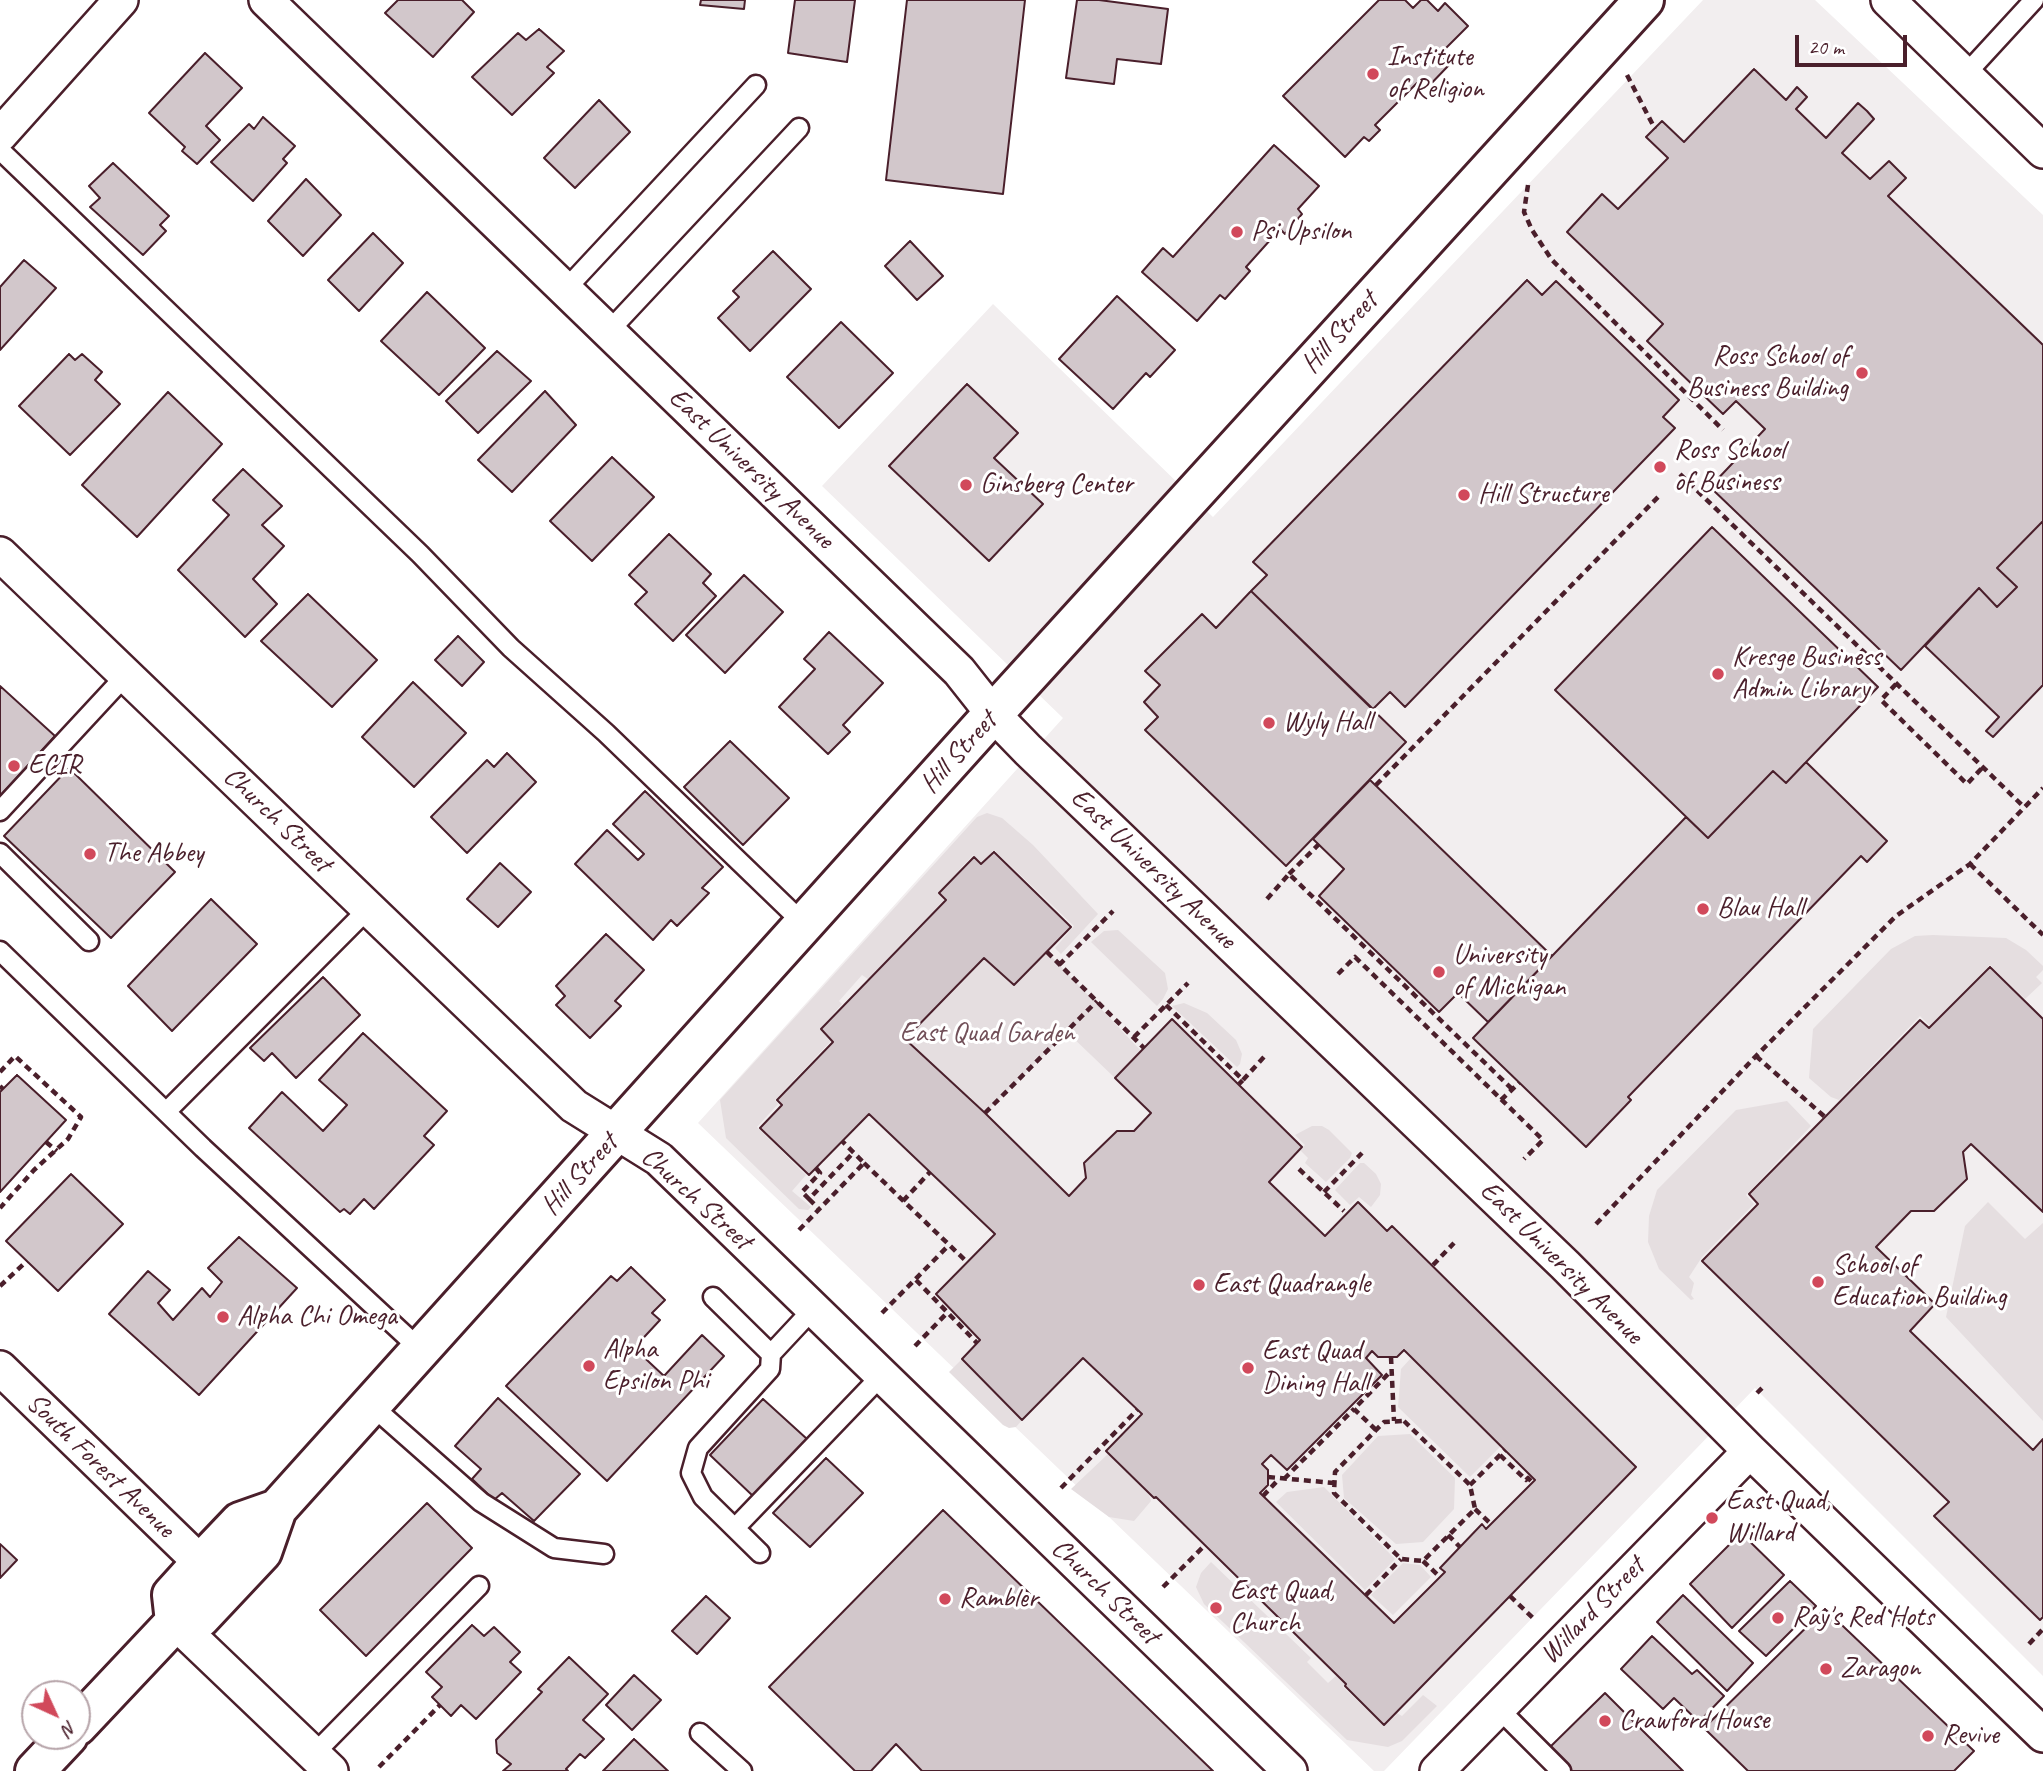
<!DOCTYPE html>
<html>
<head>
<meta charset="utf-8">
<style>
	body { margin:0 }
	#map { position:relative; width:2043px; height:1771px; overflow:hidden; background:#fff; font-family:Caveat,sans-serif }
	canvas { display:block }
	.north { position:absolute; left:21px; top:1680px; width:70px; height:70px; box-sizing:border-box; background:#fff; border:2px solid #b7a5aa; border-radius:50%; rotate:135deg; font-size:19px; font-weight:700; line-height:28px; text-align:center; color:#4a1f2b }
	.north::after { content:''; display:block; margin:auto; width:24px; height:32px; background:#d1495b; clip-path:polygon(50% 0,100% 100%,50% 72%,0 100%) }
	.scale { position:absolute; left:1795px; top:35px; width:112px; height:32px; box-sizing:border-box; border:4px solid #4a1f2b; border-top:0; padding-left:9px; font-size:21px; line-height:24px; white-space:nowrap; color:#4a1f2b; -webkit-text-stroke:5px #fff; paint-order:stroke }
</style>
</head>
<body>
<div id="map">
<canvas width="2043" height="1771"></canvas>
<div class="north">N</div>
<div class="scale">20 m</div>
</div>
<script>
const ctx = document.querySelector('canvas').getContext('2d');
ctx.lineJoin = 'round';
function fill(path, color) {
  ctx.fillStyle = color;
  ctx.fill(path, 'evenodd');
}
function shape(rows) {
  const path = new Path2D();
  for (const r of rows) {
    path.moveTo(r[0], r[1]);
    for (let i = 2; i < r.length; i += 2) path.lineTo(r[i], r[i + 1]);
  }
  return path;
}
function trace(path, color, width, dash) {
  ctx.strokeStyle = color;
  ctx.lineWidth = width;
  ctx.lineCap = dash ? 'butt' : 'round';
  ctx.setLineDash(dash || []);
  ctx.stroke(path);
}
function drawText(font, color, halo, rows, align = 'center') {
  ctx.font = font + ' Caveat,sans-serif';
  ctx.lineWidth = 6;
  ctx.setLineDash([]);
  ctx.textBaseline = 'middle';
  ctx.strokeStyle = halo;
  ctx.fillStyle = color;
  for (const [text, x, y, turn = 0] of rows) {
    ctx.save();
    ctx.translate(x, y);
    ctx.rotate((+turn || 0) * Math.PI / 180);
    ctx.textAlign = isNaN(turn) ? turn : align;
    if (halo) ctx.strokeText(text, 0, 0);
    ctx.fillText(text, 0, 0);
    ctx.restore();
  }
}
fill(shape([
	[1703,0,1815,0,2043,215,2043,1676,1755,1388,1384,1771,1374,1771,698,1123,1063,718,822,486,993,304,1213,517]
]), '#f2eeef');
fill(shape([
	[987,813,1002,818,1033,845,1098,914,1061,954,1055,948,1074,926,995,851,982,863,973,855,938,893,944,900,868,979,862,975,839,1001,842,1004,820,1029,831,1041,775,1100,778,1104,757,1127,806,1175,792,1191,811,1207,808,1210,799,1209,726,1138,720,1100,977,817],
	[1118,930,1165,973,1168,989,1163,999,1157,1006,1091,942,1104,931],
	[1933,935,2006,938,2026,950,2043,966,2043,970,2036,977,2042,983,2025,999,1990,965,1930,1026,1920,1016,1839,1100,1831,1097,1809,1078,1813,1029,1891,949,1915,936],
	[1047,952,1141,1051,1115,1078,1067,1032,985,1113,905,1039,984,958,1014,985],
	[1184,1003,1207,1013,1236,1040,1242,1054,1240,1064,1237,1067,1172,1006],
	[1787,1101,1811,1126,1746,1195,1754,1204,1702,1257,1689,1277,1694,1283,1691,1295,1694,1299,1691,1300,1659,1269,1648,1242,1649,1216,1657,1190,1736,1110],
	[1312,1126,1322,1126,1329,1130,1352,1153,1350,1158,1326,1182,1305,1163,1308,1158,1300,1150,1305,1145,1295,1135],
	[1360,1163,1364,1163,1376,1174,1381,1184,1380,1195,1371,1207,1359,1197,1350,1205,1335,1190],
	[1988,1202,2025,1239,2043,1223,2043,1421,1946,1317,1965,1226],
	[1411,1358,1501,1446,1470,1477,1398,1407,1401,1369],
	[961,1360,1022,1420,1016,1427,1009,1428,1003,1425,949,1372],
	[1410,1434,1455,1478,1454,1509,1423,1542,1396,1544,1344,1498,1342,1475,1378,1436],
	[1108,1454,1149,1495,1151,1501,1134,1521,1109,1517,1071,1489],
	[1324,1487,1395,1559,1365,1590,1276,1502,1287,1492],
	[1211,1562,1311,1658,1307,1662,1328,1683,1336,1676,1345,1684,1343,1687,1384,1726,1397,1713,1402,1716,1423,1695,1437,1706,1402,1741,1388,1747,1347,1740,1204,1604,1196,1587,1201,1573],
	[1403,1563,1420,1565,1431,1577,1393,1615,1371,1595]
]), '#e5dee0');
const building = shape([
	[398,0,462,0,474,12,433,57,385,13,398,0],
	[701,0,745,0,744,9,700,5,701,0],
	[795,0,855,0,847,62,788,53,795,0],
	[907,0,1025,0,1003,194,886,180,907,0],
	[1077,0,1099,0,1168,9,1161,64,1117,59,1114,84,1066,78,1077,0],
	[1379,0,1405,0,1413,8,1421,0,1427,0,1438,11,1445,3,1468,26,1439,55,1449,65,1425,90,1417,83,1375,125,1380,130,1369,141,1364,137,1345,157,1283,96,1379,0],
	[539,29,564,51,547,67,554,73,512,115,472,77,518,33,526,40,539,29],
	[205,53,242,88,206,126,220,140,197,164,182,151,185,147,149,113,205,53],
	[1754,69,1786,100,1797,87,1807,97,1796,109,1826,138,1858,103,1867,111,1874,119,1842,153,1870,179,1889,161,1906,178,1888,196,2043,345,2043,521,1997,568,2017,587,1997,607,1979,588,1901,670,1710,487,1765,429,1736,401,1723,414,1647,341,1663,324,1567,232,1602,194,1618,209,1668,158,1646,137,1662,121,1684,142,1754,69],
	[599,100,630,132,575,188,544,158,599,100],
	[263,117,295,146,283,159,287,163,253,201,211,162,249,124,254,129,263,117],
	[1274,145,1319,186,1298,209,1302,214,1285,234,1280,229,1246,267,1250,271,1225,299,1220,295,1197,321,1142,272,1163,248,1173,257,1274,145],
	[113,163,169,216,160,225,166,231,143,255,90,207,100,198,89,186,113,163],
	[306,179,341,215,303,256,268,221,306,179],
	[373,233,403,263,359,311,328,280,373,233],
	[910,241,943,276,917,300,885,266,910,241],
	[773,251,811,289,750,351,718,318,739,297,733,291,773,251],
	[24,260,56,288,0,350,0,287,24,260],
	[1527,280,1542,295,1556,281,1679,400,1663,417,1675,428,1405,707,1390,692,1373,709,1251,591,1267,575,1253,562,1527,280],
	[427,292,485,348,439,395,381,341,427,292],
	[1117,296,1175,350,1150,377,1146,373,1113,409,1059,359,1117,296],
	[841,322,893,373,839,428,787,377,841,322],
	[497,351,531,381,478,433,446,401,497,351],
	[69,354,75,360,82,354,102,372,95,380,120,404,70,455,19,406,69,354],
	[967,384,1018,433,994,458,1043,504,989,561,889,466,967,384],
	[545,391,576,425,512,492,478,460,545,391],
	[168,392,222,444,137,537,82,485,168,392],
	[612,457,654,497,592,561,550,521,612,457],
	[243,469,282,506,262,525,284,546,253,579,277,604,245,637,178,570,229,515,213,500,243,469],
	[2043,521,2043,685,1993,737,1986,731,1999,717,1925,646,1979,588,1997,607,2017,587,1997,568,2043,521],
	[1712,527,1878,687,1786,783,1773,771,1708,838,1555,690,1712,527],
	[669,534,711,574,703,583,716,596,673,641,635,604,647,592,629,575,669,534],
	[744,575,783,612,725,673,686,635,744,575],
	[1251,591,1406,742,1286,866,1145,730,1158,717,1144,702,1160,685,1145,671,1202,614,1216,628,1251,591],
	[308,594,377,660,332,707,261,641,308,594],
	[829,632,883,683,843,725,850,732,828,754,779,707,815,669,804,659,829,632],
	[458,636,484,662,462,686,435,660,458,636],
	[413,682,466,733,414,787,362,737,413,682],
	[0,686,55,736,0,796,0,686],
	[730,741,789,798,743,845,684,787,730,741],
	[507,753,536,782,467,853,431,817,487,760,494,767,507,753],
	[1806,762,1887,841,1867,862,1861,856,1628,1097,1631,1100,1586,1147,1473,1038,1686,817,1708,838,1773,771,1786,783,1806,762],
	[69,768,175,872,111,938,4,836,69,768],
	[1370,780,1552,956,1488,1022,1458,993,1439,1012,1319,896,1344,869,1313,839,1370,780],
	[645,791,723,867,702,888,709,893,677,926,671,920,653,940,575,864,607,830,638,860,644,854,613,824,645,791],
	[994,852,1071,927,1014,985,984,958,905,1039,985,1113,1069,1196,1086,1178,1084,1163,1117,1131,1134,1131,1151,1113,1115,1078,1172,1019,1302,1147,1269,1182,1325,1236,1358,1202,1387,1231,1392,1226,1636,1467,1384,1725,1345,1686,1346,1684,1156,1497,1154,1498,1106,1451,1142,1414,1083,1358,1022,1420,962,1359,980,1340,936,1294,995,1234,869,1114,809,1175,760,1128,782,1105,777,1100,833,1042,821,1029,946,900,939,893,974,857,981,864,994,852],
	[1404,1350,1535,1480,1486,1529,1482,1524,1460,1547,1440,1568,1445,1572,1394,1623,1260,1493,1268,1485,1268,1470,1262,1464,1271,1455,1287,1470,1382,1375,1366,1358,1372,1351,1378,1357,1397,1357,1404,1350],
	[500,863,531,892,498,927,467,899,500,863],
	[211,899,257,944,172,1031,128,986,211,899],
	[606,934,644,970,615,1001,621,1006,590,1038,556,1005,565,996,556,986,606,934],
	[1990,967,2043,1019,2043,1212,1971,1144,1963,1152,1967,1179,1934,1211,1911,1211,1876,1247,1935,1304,1910,1331,2033,1450,2043,1439,2043,1617,2040,1620,1934,1516,1949,1502,1702,1261,1758,1204,1749,1194,1825,1117,1920,1020,1929,1028,1990,967],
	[323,977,360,1015,296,1078,272,1053,264,1061,250,1048,323,977],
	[363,1033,447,1111,424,1136,434,1145,374,1209,364,1199,350,1214,344,1209,340,1212,249,1128,282,1092,323,1131,347,1105,319,1080,363,1033],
	[17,1075,66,1120,0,1192,0,1092,17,1075],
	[71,1174,123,1224,58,1291,6,1241,71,1174],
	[239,1237,297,1288,199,1395,109,1314,148,1271,170,1290,158,1303,173,1320,202,1288,210,1297,222,1282,208,1268,239,1237],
	[631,1267,665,1300,652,1313,660,1320,634,1348,664,1376,702,1335,724,1356,607,1481,506,1386,611,1276,617,1281,631,1267],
	[498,1398,580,1474,534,1521,502,1493,494,1500,472,1479,481,1469,455,1446,498,1398],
	[763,1399,807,1439,754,1497,710,1455,763,1399],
	[826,1458,863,1493,810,1547,773,1513,826,1458],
	[427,1503,472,1548,366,1656,320,1610,427,1503],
	[943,1510,1213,1771,922,1771,896,1744,871,1771,855,1771,769,1687,943,1510],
	[1741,1533,1784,1575,1732,1628,1690,1584,1741,1533],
	[0,1544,17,1560,0,1578,0,1544],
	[1790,1581,1816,1606,1766,1656,1739,1631,1790,1581],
	[1683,1595,1753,1663,1727,1691,1657,1622,1683,1595],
	[706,1596,730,1618,697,1654,672,1631,706,1596],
	[1825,1609,1974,1751,1954,1771,1748,1771,1704,1728,1825,1609],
	[472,1625,484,1636,494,1627,520,1652,510,1662,521,1672,476,1719,461,1705,451,1716,432,1697,442,1687,426,1672,472,1625],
	[1652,1636,1692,1674,1697,1670,1724,1696,1699,1722,1674,1698,1663,1709,1621,1669,1652,1636],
	[569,1657,608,1694,583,1720,604,1739,585,1758,580,1754,566,1769,568,1771,503,1771,511,1764,497,1753,496,1740,542,1692,538,1689,569,1657],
	[634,1675,661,1700,632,1730,606,1705,634,1675],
	[1605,1693,1683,1771,1568,1771,1547,1750,1605,1693],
	[634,1739,668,1771,603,1771,634,1739]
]);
fill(building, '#d2c7cb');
trace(building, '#4a1f2b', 2);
const service = shape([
	[1965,75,2034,0],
	[0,150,420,554,511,648,606,733,804,924],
	[565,290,756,85],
	[609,331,799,128],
	[0,811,126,675],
	[0,853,89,941],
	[0,951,203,1148,421,1350],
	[166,1112,369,908],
	[713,1297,771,1354,813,1309],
	[371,1405,481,1502,554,1548,604,1554],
	[735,1528,882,1375],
	[760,1553,703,1497,691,1473,698,1448,770,1369,771,1354],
	[1498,1708,1561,1771],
	[700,1733,742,1771],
	[314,1754,479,1586]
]);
const minor = shape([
	[266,0,959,671,993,714,1028,750,1565,1265,1750,1451,2043,1735],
	[1888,0,2043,151],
	[0,135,121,0],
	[0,554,574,1106,659,1159,1290,1771],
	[0,1368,201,1563],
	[175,1622,331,1771],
	[1437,1771,1750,1451]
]);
const tertiary = shape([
	[200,1618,262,1552,277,1509,993,714,1644,0],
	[77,1726,175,1622,172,1595,201,1563,240,1522,277,1509],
	[35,1771,68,1736]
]);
trace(service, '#4a1f2b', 23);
trace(minor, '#4a1f2b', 38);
trace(tertiary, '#4a1f2b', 44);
trace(shape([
	[1627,75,1655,129],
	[1528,185,1524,212,1532,230,1552,260,1723,430],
	[1680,474,2024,807],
	[1896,684,1881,700,1967,784,1983,767],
	[1376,785,1658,497],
	[1970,864,2043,935],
	[1289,874,1319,844],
	[1267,899,1289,874,1513,1090],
	[1047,952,1144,1048],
	[1059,965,1113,911],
	[1338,974,1355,957,1543,1140,1524,1159],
	[1166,1005,1243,1080,1239,1084],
	[1134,1037,1188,983],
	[1756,1056,1825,1117],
	[0,1072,15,1056,81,1117,68,1139,34,1170,0,1208],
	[1243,1080,1264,1057],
	[0,1086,3,1089],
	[1501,1100,1519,1083],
	[985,1113,1097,1001],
	[46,1142,57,1151],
	[864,1163,967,1262],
	[816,1168,820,1173,802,1192,809,1199,853,1153],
	[1299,1169,1344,1211],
	[1324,1192,1362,1153],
	[809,1199,819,1209],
	[903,1201,930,1172],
	[1596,1224,1756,1056,1896,916,1970,864,2043,788],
	[799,1230,864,1163,842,1141],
	[1433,1265,1454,1243],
	[916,1280,977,1343],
	[0,1286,27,1261],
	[882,1313,949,1245],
	[915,1346,947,1313],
	[1391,1357,1394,1421],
	[1757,1393,1763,1387],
	[1404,1421,1470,1485,1475,1509,1423,1561,1401,1559,1334,1493,1335,1472,1376,1430,1384,1422,1404,1421],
	[1376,1430,1354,1409,1391,1371],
	[1500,1455,1526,1480,1528,1478,1532,1482],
	[1268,1477,1334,1483],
	[1284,1479,1354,1409],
	[1470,1485,1505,1450],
	[1061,1488,1137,1410],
	[1263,1496,1279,1479],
	[1475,1509,1491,1524],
	[1448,1535,1460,1547],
	[1423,1561,1440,1577],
	[1163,1587,1205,1545],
	[1366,1595,1401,1559],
	[1510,1596,1535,1620],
	[2029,1644,2043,1629],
	[379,1767,440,1705]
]), '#4a1f2b', 4.5, [7, 5]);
trace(service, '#fff', 18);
trace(minor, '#fff', 33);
trace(tertiary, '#fff', 38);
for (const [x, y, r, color] of [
	[1373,74,7,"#d1495b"],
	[1237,232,7,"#d1495b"],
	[1862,373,7,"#d1495b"],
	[1660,467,7,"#d1495b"],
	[966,485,7,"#d1495b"],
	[1464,495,7,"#d1495b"],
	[1718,674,7,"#d1495b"],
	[1269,723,7,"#d1495b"],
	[14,766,7,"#d1495b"],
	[90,854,7,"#d1495b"],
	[1703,909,7,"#d1495b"],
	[1439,972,7,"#d1495b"],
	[1818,1282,7,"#d1495b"],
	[1199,1285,7,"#d1495b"],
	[223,1317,7,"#d1495b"],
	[589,1366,7,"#d1495b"],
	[1248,1368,7,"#d1495b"],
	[1712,1518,7,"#d1495b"],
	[945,1599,7,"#d1495b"],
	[1216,1608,7,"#d1495b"],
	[1778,1618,7,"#d1495b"],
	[1826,1669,7,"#d1495b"],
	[1605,1721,7,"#d1495b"],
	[1928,1736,7,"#d1495b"]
]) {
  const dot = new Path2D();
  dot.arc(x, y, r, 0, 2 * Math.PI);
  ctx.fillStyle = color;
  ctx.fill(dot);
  trace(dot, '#fff', 2.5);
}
drawText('28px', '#4a1f2b', '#fff', [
	["Institute",1387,58],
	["of Religion",1387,90],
	["Psi Upsilon",1251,232],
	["Ross School of",1848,357,"right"],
	["Business Building",1848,389,"right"],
	["Ross School",1674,451],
	["of Business",1674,483],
	["Ginsberg Center",980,485],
	["Hill Structure",1478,495],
	["Kresge Business",1732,658],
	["Admin Library",1732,690],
	["Wyly Hall",1283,723],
	["ECIR",28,766],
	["The Abbey",104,854],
	["Blau Hall",1717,909],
	["University",1453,956],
	["of Michigan",1453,988],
	["School of",1832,1266],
	["Education Building",1832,1298],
	["East Quadrangle",1213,1285],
	["Alpha Chi Omega",237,1317],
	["Alpha",603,1350],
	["Epsilon Phi",603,1382],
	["East Quad",1262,1352],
	["Dining Hall",1262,1384],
	["East Quad,",1726,1502],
	["Willard",1726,1534],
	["East Quad,",1230,1592],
	["Church",1230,1624],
	["Rambler",959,1599],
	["Ray's Red Hots",1792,1618],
	["Zaragon",1840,1669],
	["Crawford House",1619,1721],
	["Revive",1942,1736]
], 'left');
drawText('28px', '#4a1f2b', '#fff', [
	["Hill Street",1340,333,-48],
	["East University Avenue",751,469,44],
	["Hill Street",959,753,-48],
	["Church Street",277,820,44],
	["East University Avenue",1153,869,44],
	["Hill Street",580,1175,-48],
	["Church Street",696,1199,42],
	["East University Avenue",1561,1263,45],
	["South Forest Avenue",100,1466,44],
	["Church Street",1105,1592,44],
	["Willard Street",1593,1611,-46]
]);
drawText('28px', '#714f58', '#fff', [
	["East Quad Garden",987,1034]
]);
</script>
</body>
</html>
